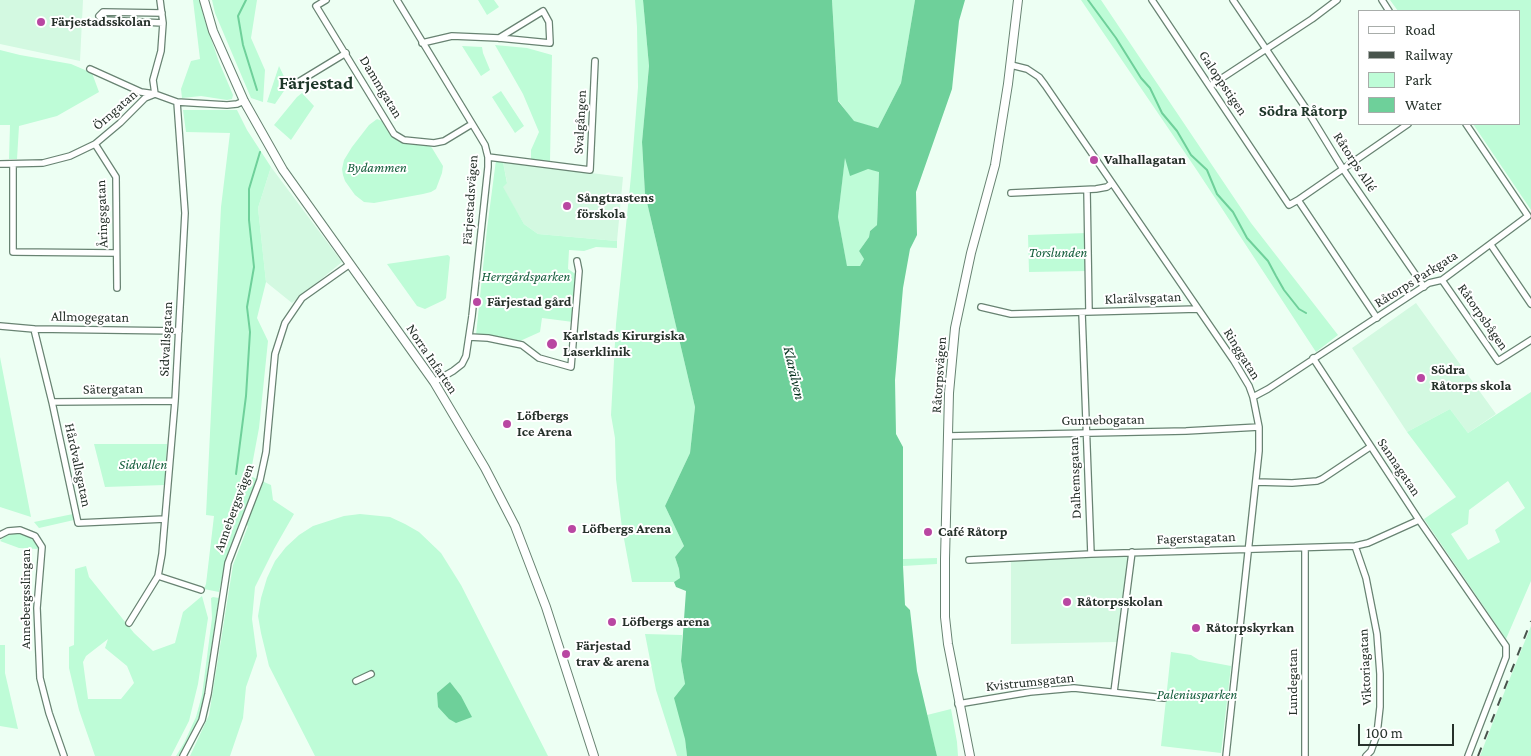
<!DOCTYPE html>
<html>
<head>
<meta charset="utf-8">
<style>
	body { margin:0 }
	#map { position:relative; width:1531px; height:756px; overflow:hidden; background:#edfff3; font-family:"Crimson Pro",serif }
	canvas { display:block }
	.legend { position:absolute; left:1358px; top:10px; width:162px; height:115px; box-sizing:border-box; background:#fff; border:1px solid #a8adaa; margin:0; padding:6px 9px; list-style:none; font-size:15px; color:#26312a }
	.legend li { display:flex; align-items:center; gap:10px; height:25px }
	.legend b { width:25px; border:1px solid #a8adaa }
	.scale { position:absolute; left:1358px; top:724px; width:96px; height:22px; box-sizing:border-box; border:2px solid #26312a; border-top:0; padding-left:6px; font-size:15px; line-height:18px; white-space:nowrap; color:#26312a; -webkit-text-stroke:4px #fff; paint-order:stroke }
</style>
</head>
<body>
<div id="map">
<canvas width="1531" height="756"></canvas>
<ul class="legend">
<li><b style="height:6px;background:#fff"></b>Road</li>
<li><b style="height:6px;background:#48544c"></b>Railway</li>
<li><b style="height:14px;background:#befcd7"></b>Park</li>
<li><b style="height:14px;background:#6ed09a"></b>Water</li>
</ul>
<div class="scale">100 m</div>
</div>
<script>
const ctx = document.querySelector('canvas').getContext('2d');
ctx.lineJoin = 'round';
function fill(path, color) {
  ctx.fillStyle = color;
  ctx.fill(path, 'evenodd');
}
function shape(rows) {
  const path = new Path2D();
  for (const r of rows) {
    path.moveTo(r[0], r[1]);
    for (let i = 2; i < r.length; i += 2) path.lineTo(r[i], r[i + 1]);
  }
  return path;
}
function trace(path, color, width, dash) {
  ctx.strokeStyle = color;
  ctx.lineWidth = width;
  ctx.lineCap = dash ? 'butt' : 'round';
  ctx.setLineDash(dash || []);
  ctx.stroke(path);
}
function drawText(font, color, halo, rows, align = 'center') {
  ctx.font = font + ' "Crimson Pro",serif';
  ctx.lineWidth = 4;
  ctx.setLineDash([]);
  ctx.textBaseline = 'middle';
  ctx.strokeStyle = halo;
  ctx.fillStyle = color;
  for (const [text, x, y, turn = 0] of rows) {
    ctx.save();
    ctx.translate(x, y);
    ctx.rotate((+turn || 0) * Math.PI / 180);
    ctx.textAlign = isNaN(turn) ? turn : align;
    if (halo) ctx.strokeText(text, 0, 0);
    ctx.fillText(text, 0, 0);
    ctx.restore();
  }
}
fill(shape([
	[0,0,83,0,80,61,0,44],
	[503,162,623,177,617,241,538,234,524,224,502,187,507,182],
	[271,167,342,262,292,303,266,282,258,208],
	[1416,303,1496,414,1468,433,1450,409,1407,432,1352,348],
	[1128,556,1117,642,1011,644,1011,561]
]), '#d3f9e1');
fill(shape([
	[193,0,200,0,204,18,219,62,233,95,232,99,227,100,201,96,182,98,181,89,191,61,200,59],
	[212,0,257,0,251,38,265,70,263,102,251,98,215,13],
	[478,0,494,0,499,7,487,15],
	[635,0,643,0,649,66,642,142,645,194,695,407,690,453,665,506,684,546,675,557,679,569,680,578,674,582,632,582,622,528,616,479,615,438,611,415,616,324,631,176,638,87,637,27],
	[832,0,915,0,901,83,878,128,854,122,838,100],
	[1081,0,1101,0,1251,223,1338,335,1316,352,1198,172],
	[1390,0,1531,0,1531,210,1473,124,1520,124,1520,11,1398,11],
	[495,45,527,48,552,55,550,162,531,160,531,150,539,132,523,94],
	[462,46,482,47,483,53,490,70,481,76],
	[0,50,20,55,71,64,92,73,99,92,57,116,19,126,17,159,9,159,10,125,0,125],
	[279,66,288,85,275,104,267,102],
	[501,91,524,126,515,133,492,97],
	[302,93,314,106,291,140,274,125,297,97],
	[183,110,237,110,247,130,271,167,258,208,266,282,257,318,268,341,259,428,250,476,271,485,273,500,294,514,274,549,255,587,252,619,257,656,246,687,243,718,230,756,190,756,209,715,233,565,248,526,240,520,226,559,219,592,204,589,206,584,214,516,206,515,221,207,230,133,186,132],
	[377,119,382,121,390,134,402,143,430,146,432,148,443,166,442,173,436,189,431,192,423,194,374,203,364,202,355,195,345,181,343,175,342,169,344,160,352,147,369,125],
	[845,156,868,169,879,171,877,225,870,231,869,237,859,251,864,259,860,266,847,267,838,217],
	[496,160,503,162,507,183,503,187,524,224,538,234,617,241,617,248,596,247,584,251,569,250,568,269,577,275,573,322,542,318,540,332,520,341,476,335,487,229],
	[1087,233,1088,271,1029,272,1028,235],
	[448,255,450,257,446,298,444,300,425,309,417,306,387,264],
	[0,357,31,517,0,507],
	[1531,392,1531,581,1506,639,1424,519,1456,497,1407,432,1450,409,1468,433],
	[1508,481,1525,508,1495,530,1500,542,1468,560,1451,534,1468,524,1469,510],
	[94,444,167,444,165,485,105,487],
	[73,514,74,520,39,528,34,522],
	[360,514,390,517,405,524,419,532,441,553,461,585,548,756,315,756,269,666,261,633,258,616,261,598,267,578,275,561,286,547,299,535,313,526,344,516],
	[12,534,23,534,32,538,39,549,19,548,0,541,5,536],
	[937,558,937,564,903,566,903,559],
	[86,566,89,577,134,633,153,651,175,643,183,612,202,596,208,618,198,684,189,721,171,756,95,756,79,710,69,668,69,647,74,645,75,569],
	[108,639,105,648,127,666,134,683,121,699,88,699,83,662,86,656],
	[213,597,219,598,204,695,199,718,186,745,179,756,176,756,184,743,196,717,202,695,212,618,211,598],
	[1531,626,1531,756,1480,756,1506,688],
	[645,634,682,635,681,661,685,684,685,739,687,756,677,756,656,690],
	[0,645,5,645,5,673,18,729,0,726],
	[1171,652,1191,655,1199,660,1231,666,1221,753,1161,746],
	[951,709,957,742,958,756,937,756,927,715]
]), '#befcd7');
fill(shape([
	[643,0,832,0,838,101,854,121,878,128,901,83,915,0,965,0,959,21,952,89,916,192,917,235,910,249,903,288,895,380,896,434,903,447,903,566,905,605,910,610,917,671,937,756,687,756,685,739,674,698,685,684,681,661,686,591,676,587,674,582,680,578,679,569,675,557,684,546,665,506,690,453,695,407,645,194,642,142,649,66],
	[845,158,850,176,868,169,879,172,877,225,870,231,869,237,859,251,864,259,860,266,847,266,838,217],
	[450,682,461,696,472,717,456,723,449,719,438,707,437,693]
]), '#6ed09a');
trace(shape([
	[246,0,238,16,243,45,257,90],
	[1088,0,1116,38,1141,78,1150,88,1162,113,1177,131,1191,155,1207,170,1217,194,1233,212,1247,238,1268,261,1276,276,1284,290,1299,309,1306,313],
	[236,474,246,396,250,332,247,307,254,267,249,220,249,189,260,152]
]), '#6ed09a', 2);
const street = shape([
	[326,0,316,6,394,134,404,140,434,143,444,141,472,124],
	[397,0,479,135,485,145,488,157,488,167,472,316,466,356,462,364,453,371,434,382],
	[1152,0,1289,205,1298,200,1377,318],
	[1233,0,1305,107,1343,169,1424,287],
	[1382,0,1389,11],
	[162,13,103,12,99,16,104,20,163,23],
	[422,43,452,36,499,38,550,43,549,22,543,11,499,38],
	[1011,65,1027,69,1039,77,1045,85,1234,361,1249,386,1253,397,1259,427,1259,451,1226,756],
	[90,69,141,92,155,94,177,102,227,105,237,104,244,101],
	[295,84,346,53],
	[1210,86,1312,19,1337,0],
	[155,94,153,80,161,51,163,23,160,0],
	[95,144,116,177,117,288],
	[488,157,590,170,595,61],
	[0,164,43,163,70,156,95,144,120,123,145,98,155,94],
	[13,164,13,252,116,253],
	[1087,190,1089,312],
	[1011,193,1096,189,1107,187,1112,183],
	[1298,200,1408,124],
	[1491,245,1531,304],
	[1442,280,1498,361,1531,340],
	[981,307,1011,314,1198,309],
	[1082,313,1091,554],
	[0,326,34,329,179,331],
	[34,329,52,402,78,523,165,519],
	[469,337,488,338,522,345,539,358,571,367,579,271,577,261],
	[1313,358,1419,520,1506,646,1506,657,1468,756],
	[1253,397,1268,389,1429,283,1442,280,1528,216,1466,124],
	[52,402,175,401],
	[948,436,1186,431,1259,427],
	[1256,482,1292,483,1317,481,1322,479,1370,447],
	[0,535,8,531,20,530,35,536,42,547,37,608,40,678,49,713,64,756],
	[1355,546,1366,578,1377,634,1380,674,1380,707,1377,734,1371,751,1366,756],
	[1305,548,1305,756],
	[969,560,1091,554,1355,546,1368,543,1419,520],
	[158,576,201,590],
	[129,623,158,576,162,554,175,401,185,213,177,102],
	[356,681,371,674],
	[1114,692,1132,552],
	[958,704,1030,692,1074,688,1164,698],
	[183,756,202,720,208,694,228,563,260,480,266,452,275,354,285,323,302,298,350,264]
]);
const secondary = shape([
	[204,0,213,31,244,101,283,170,434,382,485,468,515,526,546,607,594,756],
	[970,756,948,644,945,617,945,559,949,393,955,328,971,253,995,165,1008,84,1018,0]
]);
trace(street, '#688372', 8);
trace(secondary, '#688372', 10);
trace(street, '#fff', 5.5);
trace(secondary, '#fff', 8);
trace(shape([
	[1478,756,1531,621]
]), '#48544c', 2, [9, 9]);
for (const [x, y, r, color] of [
	[41,22,5,"#b947a2"],
	[1094,160,5,"#b947a2"],
	[567,206,5,"#b947a2"],
	[477,302,5,"#b947a2"],
	[552,344,6,"#b947a2"],
	[1421,378,5,"#b947a2"],
	[507,424,5,"#b947a2"],
	[572,529,5,"#b947a2"],
	[928,532,5,"#b947a2"],
	[1067,602,5,"#b947a2"],
	[612,622,5,"#b947a2"],
	[1196,628,5,"#b947a2"],
	[566,654,5,"#b947a2"]
]) {
  const dot = new Path2D();
  dot.arc(x, y, r, 0, 2 * Math.PI);
  ctx.fillStyle = color;
  ctx.fill(dot);
  trace(dot, '#fff', 2);
}
drawText('bold 14px', '#26312a', '#fff', [
	["Färjestadsskolan",51,22],
	["Valhallagatan",1104,160],
	["Sångtrastens",577,198],
	["förskola",577,214],
	["Färjestad gård",487,302],
	["Karlstads Kirurgiska",563,336],
	["Laserklinik",563,352],
	["Södra",1431,370],
	["Råtorps skola",1431,386],
	["Löfbergs",517,416],
	["Ice Arena",517,432],
	["Löfbergs Arena",582,529],
	["Café Råtorp",938,532],
	["Råtorpsskolan",1077,602],
	["Löfbergs arena",622,622],
	["Råtorpskyrkan",1206,628],
	["Färjestad",576,646],
	["trav & arena",576,662]
], 'left');
drawText('14px', '#26312a', '#fff', [
	["Galoppstigen",1223,83,56],
	["Dammgatan",381,87,59],
	["Örngatan",115,110,-41],
	["Svalgången",580,122,-87],
	["Råtorps Allé",1355,162,57],
	["Färjestadsvägen",470,200,-86],
	["Åringsgatan",102,214,-92],
	["Råtorps Parkgata",1416,279,-32],
	["Klarälvsgatan",1143,298,-2],
	["Allmogegatan",90,317,1],
	["Råtorpsbågen",1483,317,55],
	["Sidvallsgatan",166,339,-87],
	["Ringgatan",1242,354,58],
	["Norra Infarten",432,359,56],
	["Råtorpsvägen",939,375,-86],
	["Sätergatan",113,389,-1],
	["Gunnebogatan",1103,420,-1],
	["Hårdvallsgatan",78,465,78],
	["Sannagatan",1399,467,56],
	["Dalhemsgatan",1075,478,-92],
	["Annebergsvägen",234,508,-70],
	["Fagerstagatan",1196,538,-2],
	["Annebergsslingan",26,599,-90],
	["Viktoriagatan",1365,667,-93],
	["Kvistrumsgatan",1030,682,-6],
	["Lundegatan",1293,682,-90]
]);
drawText('italic 14px', '#135d3b', '#fff', [
	["Bydammen",377,168],
	["Torslunden",1058,253],
	["Herrgårdsparken",526,277],
	["Sidvallen",143,465],
	["Paleniusparken",1197,695]
]);
drawText('italic 15px', '#06321e', '#fff', [
	["Klarälven",794,373,77]
]);
drawText('bold 16px', '#1d3628', '#fff', [
	["Södra Råtorp",1303,111]
]);
drawText('bold 19px', '#1d3628', '#fff', [
	["Färjestad",316,83]
]);
</script>
</body>
</html>
